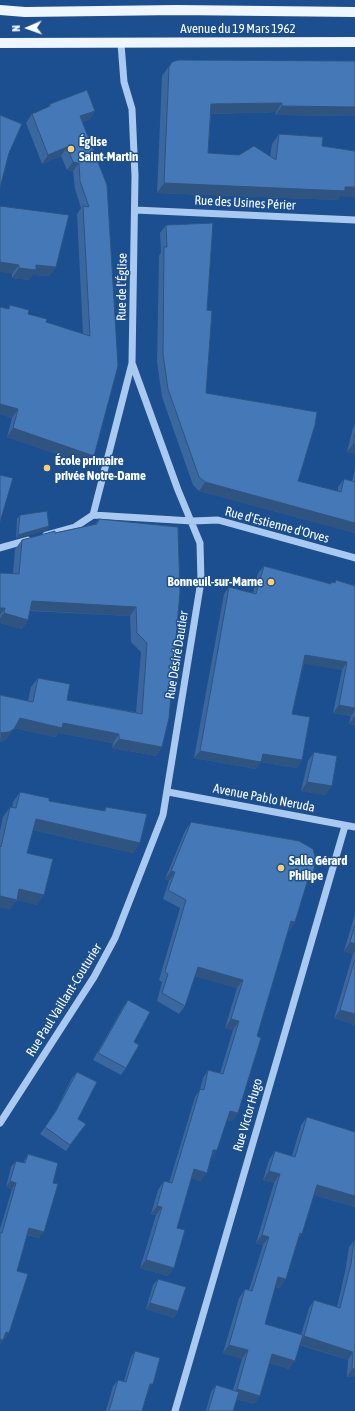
<!DOCTYPE html>
<html>
<head>
<meta charset="utf-8">
<style>
	body { margin:0 }
	#map { position:relative; width:355px; height:1411px; overflow:hidden; background:#1b4f8f; font-family:"Asap Condensed",sans-serif }
	canvas { display:block }
	.north { position:absolute; left:8px; top:8px; width:40px; height:40px; -webkit-text-stroke:3px #1b4f8f; paint-order:stroke; rotate:268deg; font-size:11px; font-weight:700; line-height:16px; text-align:center; color:#fff }
	.north::after { content:''; display:block; margin:auto; width:14px; height:18px; background:#fff; clip-path:polygon(50% 0,100% 100%,50% 72%,0 100%) }
</style>
</head>
<body>
<div id="map">
<canvas width="355" height="1411"></canvas>
<div class="north">N</div>
</div>
<script>
const ctx = document.querySelector('canvas').getContext('2d');
ctx.lineJoin = 'round';
function shape(rows) {
  const path = new Path2D();
  for (const r of rows) {
    path.moveTo(r[0], r[1]);
    for (let i = 2; i < r.length; i += 2) path.lineTo(r[i], r[i + 1]);
  }
  return path;
}
function trace(path, color, width, dash) {
  ctx.strokeStyle = color;
  ctx.lineWidth = width;
  ctx.lineCap = dash ? 'butt' : 'round';
  ctx.setLineDash(dash || []);
  ctx.stroke(path);
}
function fill(path, color) {
  ctx.fillStyle = color;
  ctx.fill(path, 'evenodd');
}
function drawText(font, color, halo, rows, align = 'center') {
  ctx.font = font + ' "Asap Condensed",sans-serif';
  ctx.lineWidth = 3;
  ctx.setLineDash([]);
  ctx.textBaseline = 'middle';
  ctx.strokeStyle = halo;
  ctx.fillStyle = color;
  for (const [text, x, y, turn = 0] of rows) {
    ctx.save();
    ctx.translate(x, y);
    ctx.rotate((+turn || 0) * Math.PI / 180);
    ctx.textAlign = isNaN(turn) ? turn : align;
    if (halo) ctx.strokeText(text, 0, 0);
    ctx.fillText(text, 0, 0);
    ctx.restore();
  }
}
trace(shape([
	[135,210,355,220],
	[93,515,132,363],
	[46,535,75,527,93,515,192,521,218,520,355,558],
	[0,548,28,540],
	[168,792,355,827],
	[0,1123,94,977,115,938,163,815,201,581,200,543,178,490,132,363,135,176,132,109,124,82,121,44],
	[175,1411,345,826]
]), '#a9c9ee', 7);
trace(shape([
	[0,10,25,12,177,10,355,12],
	[0,43,355,42]
]), '#f0f6ff', 10);
fill(shape([
	[355,61,355,116,275,115,276,112,211,114,208,153,270,157,272,144,279,134,322,146,340,196,338,200,157,193,162,76,172,62],
	[50,104,95,111,90,119,82,122,107,185,94,456,89,465,7,437,12,418,0,414,0,307,8,309,10,305,28,314,46,322,83,334,77,214,81,208,75,189,73,171,67,170,61,156,42,164,26,123,32,114,47,108],
	[0,206,56,267,49,276,33,275,29,280,12,278,12,274],
	[166,225,207,310,206,393,298,481,338,491,338,487,344,479,352,481,355,469,355,533,199,491,193,485,162,397,157,362,159,256,161,252,160,233],
	[355,424,355,454,347,452,353,428],
	[20,515,49,526,47,530,16,538,17,519],
	[99,519,178,527,162,747,156,756,112,748,113,743,58,733,55,737,14,728,7,738,2,742,0,742,0,695,28,701,31,687,38,678,67,700,136,712,141,652,131,642,130,616,30,611,28,620,22,629,0,623,0,573,13,573,15,549,22,540,95,524],
	[264,566,330,584,331,582,334,583,336,580,354,585,355,584,355,725,349,724,351,716,333,713,342,670,304,663,292,714,302,760,297,768,261,762,256,769,194,758,224,594,229,587,253,593,258,573],
	[314,752,326,795,301,791,308,761],
	[20,792,49,801,103,811,106,807,140,843,133,853,33,830,27,853,37,905,17,900,10,909,0,907,0,831,3,817,10,807,12,808,13,802],
	[191,822,312,877,306,885,295,922,289,931,288,930,257,1036,238,1113,232,1121,227,1120,201,1181,191,1178,177,1228,174,1268,168,1276,140,1268,156,1215,151,1214,158,1190,164,1181,169,1183,195,1097,200,1089,203,1078,208,1070,220,1073,233,1030,225,1028,237,988,195,976,185,1006,179,1014,157,1001,162,982,159,980,180,908,163,899,169,881,165,879,185,831],
	[355,914,355,1025,334,1018,353,954,344,951],
	[128,1000,134,1042,126,1068,121,1075,93,1060,123,1007],
	[77,1072,78,1119,86,1124,66,1151,40,1134,52,1118,72,1078],
	[307,1117,355,1132,355,1207,314,1195,280,1288,275,1287,265,1324,301,1335,309,1308,314,1300,337,1307,345,1272,349,1247,355,1240,355,1377,347,1377,348,1360,300,1345,289,1369,269,1363,260,1396,254,1404,236,1399,233,1411,206,1411,211,1392,216,1385,233,1390,242,1359,223,1353,239,1298,245,1289,249,1290,263,1245,256,1243,274,1183,263,1180,269,1160,275,1151,292,1156,301,1125],
	[28,1154,53,1183,39,1238,27,1235,17,1271,9,1333,0,1344,0,1229,12,1189,6,1187,11,1167,16,1161,23,1163],
	[158,1279,178,1311,174,1318,146,1309,153,1285],
	[135,1351,148,1391,142,1411,106,1411,113,1386,118,1380,124,1381,131,1357]
]), '#3a679d');
fill(shape([
	[282,103,276,112,204,114,211,104],
	[282,106,355,107,355,116,275,115],
	[95,111,90,119,74,124,80,116],
	[67,147,61,156,42,164,48,155],
	[73,162,79,163,73,171,67,170],
	[164,183,355,187,355,197,340,196,338,200,157,193],
	[0,262,19,265,12,274,0,272],
	[36,265,56,267,49,276,33,275,29,280,12,278,19,268],
	[0,404,18,409,12,418,0,414],
	[13,428,94,456,89,465,7,437],
	[353,444,355,444,355,454,347,452],
	[205,482,355,523,355,533,199,491],
	[49,526,47,530,16,538,18,535],
	[32,601,136,607,130,616,25,610],
	[0,608,5,608,0,615],
	[4,613,28,620,22,629,0,623,0,618],
	[305,655,347,662,342,670,300,663],
	[339,705,355,708,355,710,351,716,333,713],
	[355,716,355,725,349,724],
	[20,718,63,723,119,734,113,743,58,733,55,737,14,728],
	[14,729,7,738,2,742,0,742,1,733],
	[119,739,162,747,156,756,112,748],
	[200,751,263,754,302,760,297,768,261,762,256,769,194,758],
	[307,782,332,786,326,795,301,791],
	[36,819,140,843,133,853,29,829],
	[171,871,175,872,169,881,165,879],
	[309,876,312,877,306,885,303,884],
	[19,889,44,895,37,905,17,900,10,909,0,907,0,896],
	[291,921,295,922,289,931,285,929],
	[350,942,355,944,355,951,353,954,344,951],
	[198,967,243,980,237,988,192,975],
	[340,1010,355,1014,355,1025,334,1018],
	[231,1019,239,1021,233,1030,225,1028],
	[230,1111,238,1113,232,1121,224,1119],
	[213,1150,217,1150,211,1159],
	[194,1169,207,1173,201,1181,188,1178],
	[269,1171,280,1174,274,1183,263,1180],
	[10,1181,16,1183,12,1189,6,1187],
	[317,1185,355,1196,355,1207,311,1194],
	[157,1206,162,1207,156,1215,151,1214],
	[29,1228,44,1232,39,1238,25,1234],
	[300,1233,302,1234,296,1242],
	[262,1235,269,1237,263,1245,256,1243],
	[146,1260,174,1268,168,1276,140,1268],
	[278,1277,286,1279,280,1288,272,1286],
	[150,1303,178,1311,174,1318,146,1309],
	[6,1332,9,1333,4,1340,1,1338],
	[304,1336,353,1352,348,1360,299,1344],
	[0,1339,3,1340,0,1344],
	[229,1345,248,1350,242,1359,223,1353],
	[272,1354,295,1361,289,1369,266,1362],
	[352,1369,355,1369,355,1377,347,1377],
	[150,1384,153,1384,148,1391],
	[237,1389,260,1396,254,1404,231,1398]
]), '#305480');
const building = shape([
	[178,60,355,61,355,107,282,106,282,103,211,104,208,153,239,155,254,146,276,160,279,134,323,137,322,146,355,151,355,187,345,187,345,191,164,183,169,67,172,62,178,60],
	[87,90,95,111,80,116,107,185,118,366,94,456,13,428,18,409,0,404,0,307,9,309,10,305,29,310,28,314,47,319,46,322,90,336,83,206,89,207,80,181,79,163,73,162,67,147,48,155,32,114,50,106,50,104,87,90],
	[0,115,22,124,9,153,0,188,0,115],
	[0,206,69,215,56,267,36,265,36,270,19,268,19,265,0,262,0,206],
	[213,223,207,310,212,311,206,393,317,412,315,425,298,481,341,492,344,479,355,482,355,523,205,482,199,477,168,389,163,354,164,247,167,247,166,225,213,223],
	[355,434,355,444,353,444,355,434],
	[0,475,13,478,0,522,0,475],
	[47,511,49,526,18,535,20,515,47,511],
	[99,519,178,527,180,592,169,718,162,747,119,739,119,734,63,723,62,728,20,718,14,729,9,732,0,733,0,695,33,702,38,678,70,684,67,700,142,714,147,643,137,633,136,607,32,601,28,620,4,613,5,608,0,608,0,573,19,574,22,540,55,531,55,533,97,524,99,519],
	[264,566,331,584,331,582,335,583,336,580,355,586,355,708,339,705,347,662,305,655,292,714,310,717,302,760,263,754,261,762,200,751,229,587,256,594,264,566],
	[314,752,337,756,332,786,307,782,314,752],
	[20,792,49,798,49,801,105,811,106,807,147,814,140,843,36,819,27,853,53,859,44,895,19,889,17,900,0,896,0,846,1,847,10,807,16,808,20,792],
	[191,822,299,841,313,849,316,860,312,877,309,876,295,922,291,921,257,1036,261,1038,238,1113,230,1111,217,1150,213,1150,207,1173,194,1169,177,1228,185,1230,174,1268,146,1260,162,1207,157,1206,164,1181,172,1183,200,1089,204,1090,208,1070,223,1074,239,1021,231,1019,243,980,198,967,185,1006,162,993,168,974,165,972,186,900,168,890,175,872,171,871,191,822],
	[355,925,355,944,350,942,355,925],
	[355,959,355,1014,340,1010,355,959],
	[128,1000,150,1012,134,1042,139,1045,126,1068,98,1053,128,1000],
	[77,1072,97,1082,78,1119,86,1124,70,1145,45,1127,56,1111,77,1072],
	[307,1117,355,1132,355,1196,317,1185,302,1234,300,1233,286,1279,278,1277,265,1324,303,1335,295,1361,272,1354,260,1396,237,1389,248,1350,229,1345,245,1289,252,1291,269,1237,262,1235,280,1174,269,1171,275,1151,295,1157,307,1117],
	[28,1154,58,1163,53,1183,58,1184,44,1232,29,1228,17,1271,28,1274,9,1333,6,1332,3,1340,0,1339,0,1233,2,1233,16,1183,10,1181,16,1161,25,1163,28,1154],
	[354,1240,355,1240,355,1369,352,1369,353,1352,304,1336,314,1300,340,1308,351,1264,354,1240],
	[158,1279,186,1287,178,1311,150,1303,158,1279],
	[135,1351,160,1358,153,1384,150,1384,142,1411,109,1411,118,1380,126,1382,135,1351],
	[216,1385,239,1392,233,1411,208,1411,216,1385]
]);
fill(building, '#4478b7');
trace(building, '#305480', 1);
for (const [x, y, r, color] of [
	[71,149,4,"#ffd166"],
	[47,468,4,"#ffd166"],
	[271,582,4,"#ffd166"],
	[281,868,4,"#ffd166"]
]) {
  const dot = new Path2D();
  dot.arc(x, y, r, 0, 2 * Math.PI);
  ctx.fillStyle = color;
  ctx.fill(dot);
  trace(dot, '#1b4f8f', 1.5);
}
drawText('13px', '#fff', '#1b4f8f', [
	["Avenue du 19 Mars 1962",238,29],
	["Rue des Usines Périer",245,203,3],
	["Rue de l'Église",122,287,-89],
	["Rue d'Estienne d'Orves",277,525,15],
	["Rue Désiré Dautier",177,655,-81],
	["Avenue Pablo Neruda",264,798,11],
	["Rue Paul Vaillant-Couturier",64,1000,-58],
	["Rue Victor Hugo",248,1115,-74]
]);
drawText('bold 13px', '#fff', '#1b4f8f', [
	["Église",79,142],
	["Saint-Martin",79,157],
	["École primaire",55,461],
	["privée Notre-Dame",55,476],
	["Bonneuil-sur-Marne",263,582,"right"],
	["Salle Gérard",289,861],
	["Philipe",289,876]
], 'left');
</script>
</body>
</html>
